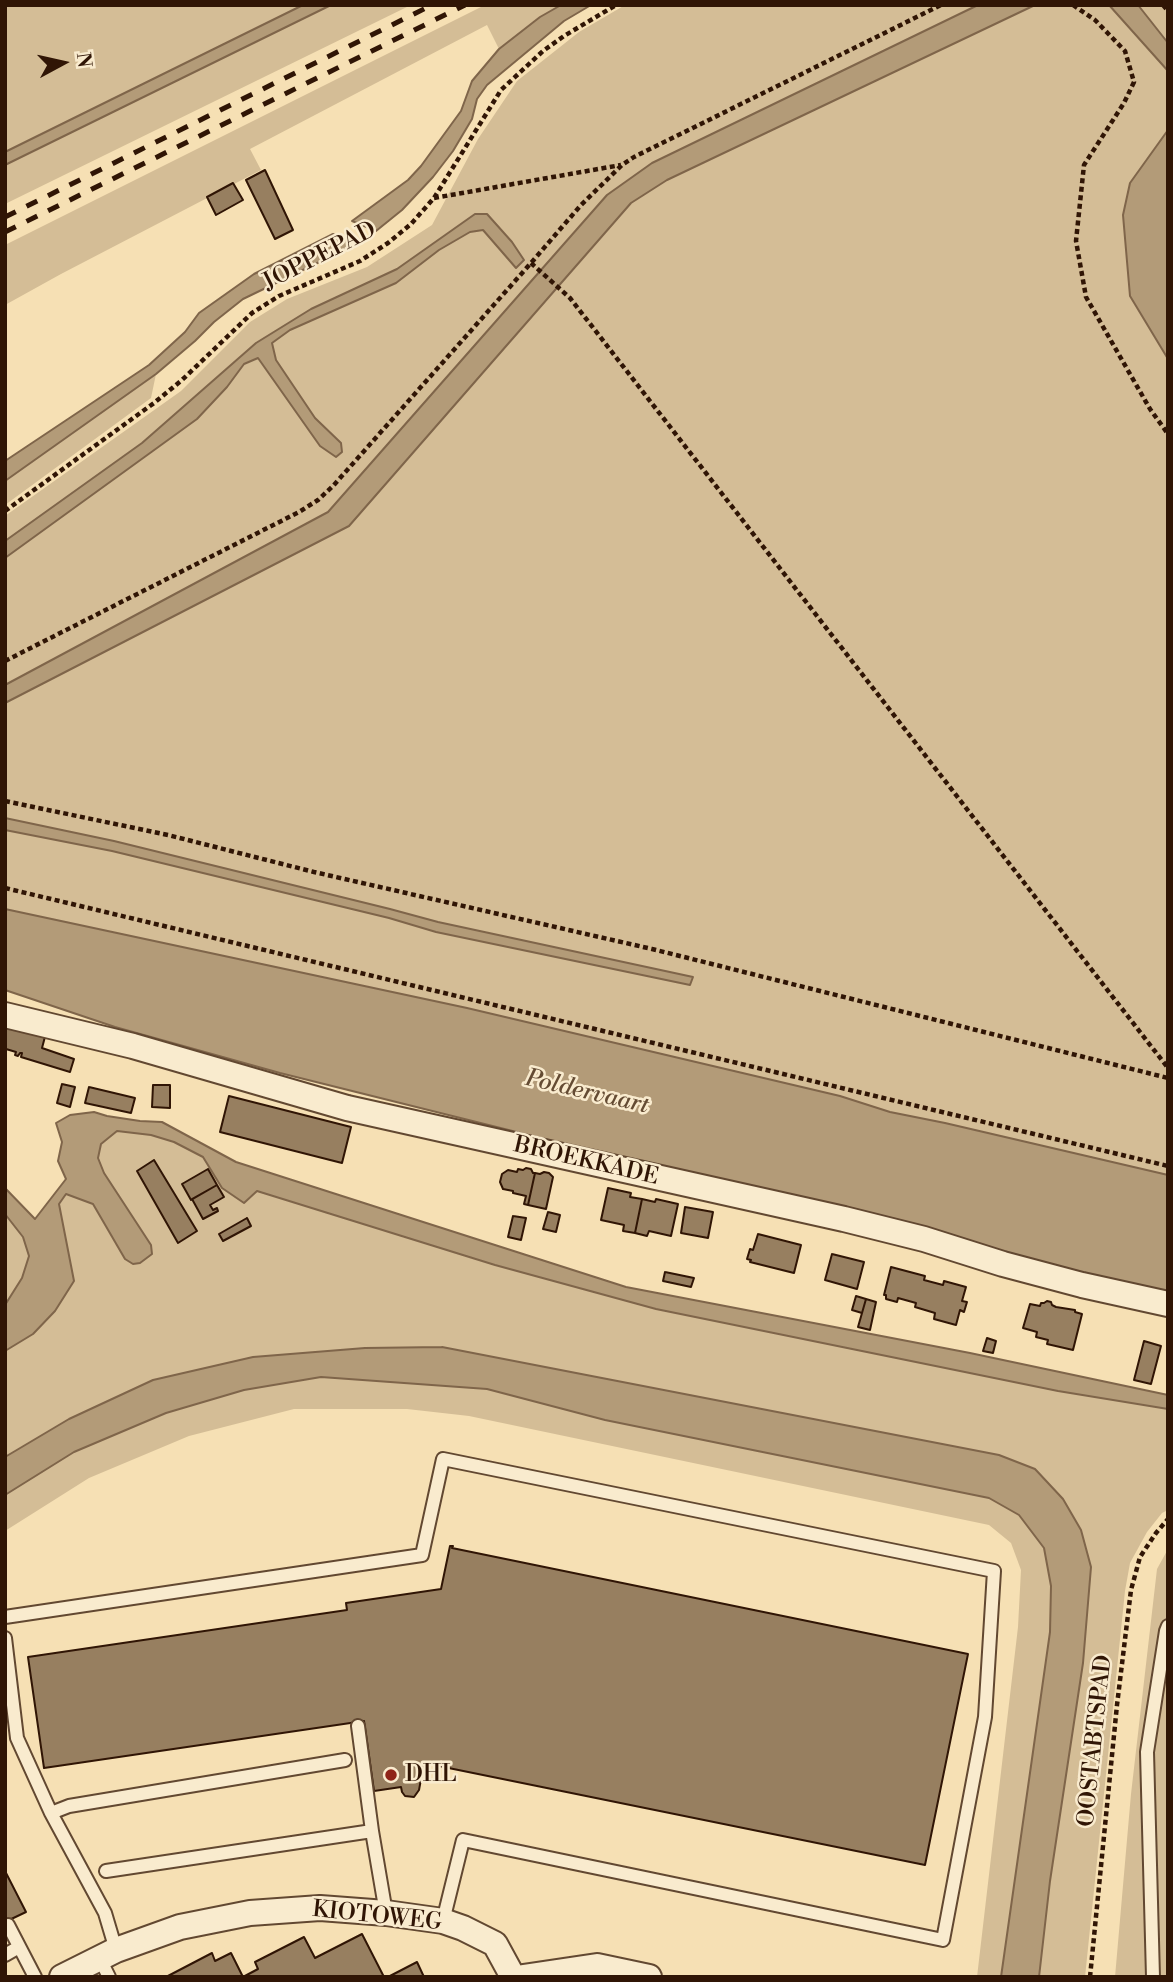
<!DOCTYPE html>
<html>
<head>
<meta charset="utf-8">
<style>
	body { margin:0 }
	#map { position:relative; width:1173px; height:1982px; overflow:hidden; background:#f6e0b4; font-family:"Libre Bodoni",serif }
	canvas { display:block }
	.frame { position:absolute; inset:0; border:7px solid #301505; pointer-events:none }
	.north { position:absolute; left:28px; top:28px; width:70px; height:70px; -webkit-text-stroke:5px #f9ebce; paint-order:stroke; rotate:82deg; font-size:19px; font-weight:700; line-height:28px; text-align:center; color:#301505 }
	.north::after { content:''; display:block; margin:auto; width:24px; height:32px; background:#301505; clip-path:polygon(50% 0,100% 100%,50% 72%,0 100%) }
</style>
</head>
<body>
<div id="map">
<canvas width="1173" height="1982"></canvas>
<div class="frame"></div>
<div class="north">N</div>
</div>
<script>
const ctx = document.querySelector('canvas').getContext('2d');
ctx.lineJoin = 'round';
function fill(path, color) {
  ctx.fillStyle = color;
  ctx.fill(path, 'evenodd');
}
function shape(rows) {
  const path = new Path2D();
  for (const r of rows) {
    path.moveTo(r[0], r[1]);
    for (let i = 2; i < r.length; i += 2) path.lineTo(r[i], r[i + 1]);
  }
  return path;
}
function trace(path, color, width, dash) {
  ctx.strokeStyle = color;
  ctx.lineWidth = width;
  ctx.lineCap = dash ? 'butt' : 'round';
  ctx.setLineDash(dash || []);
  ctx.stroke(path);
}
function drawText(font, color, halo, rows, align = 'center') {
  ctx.font = font + ' "Libre Bodoni",serif';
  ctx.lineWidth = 5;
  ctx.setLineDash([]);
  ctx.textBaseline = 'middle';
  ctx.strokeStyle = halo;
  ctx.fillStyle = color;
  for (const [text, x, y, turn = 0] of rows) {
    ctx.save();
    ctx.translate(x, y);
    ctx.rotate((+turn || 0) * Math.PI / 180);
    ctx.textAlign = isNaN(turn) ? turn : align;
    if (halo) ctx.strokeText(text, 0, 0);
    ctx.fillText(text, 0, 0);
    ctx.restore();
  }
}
fill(shape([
	[5,5,303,5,5,152],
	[331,5,411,5,5,204,5,165],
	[485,5,561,5,540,17,499,49,487,25,250,149,261,170,61,274,5,305,5,245],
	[625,5,1109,5,1168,71,1168,130,1130,183,1130,296,1168,359,1168,1175,890,1112,840,1096,467,1008,5,909,5,516,181,391,250,322,287,299,367,267,432,225,478,139,517,81,579,32],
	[1138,5,1168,5,1168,43],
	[156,374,151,398,5,505,5,481],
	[117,1131,151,1135,174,1142,203,1157,222,1188,257,1191,495,1265,656,1309,1058,1391,1168,1409,1168,1510,1162,1513,1147,1532,1130,1563,1125,1591,1085,1977,1039,1977,1050,1881,1083,1663,1091,1567,1035,1469,999,1455,442,1347,365,1348,253,1357,153,1380,69,1419,5,1457,5,1351,33,1334,55,1311,73,1281,59,1204,67,1194,93,1204,125,1259,104,1173,98,1158,101,1144],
	[5,1214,24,1237,29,1256,22,1278,5,1305],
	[321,1377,487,1389,605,1420,989,1498,1019,1515,1044,1548,1051,1586,1050,1632,1001,1977,977,1977,1018,1627,1021,1570,1011,1543,989,1525,469,1416,407,1409,294,1409,189,1436,89,1478,5,1531,5,1495,74,1452,166,1413,244,1390],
	[1168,1549,1168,1977,1115,1977,1131,1794,1157,1569]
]), '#d4bd96');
const water = shape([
	[303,5,331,5,5,165,5,152,303,5],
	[561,5,591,5,564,21,487,85,477,99,472,119,453,151,433,177,402,210,376,231,352,221,408,180,421,166,461,111,472,81,499,49,540,17,561,5],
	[978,5,1035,5,667,180,631,203,349,526,5,703,5,685,328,512,607,195,652,163,978,5],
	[1109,5,1138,5,1168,43,1168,71,1109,5],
	[1168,130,1168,359,1130,296,1123,215,1130,183,1168,130],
	[475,214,487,214,512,242,524,260,516,268,483,230,470,232,439,250,396,283,290,330,272,343,276,360,315,418,341,443,342,452,336,457,320,446,258,358,244,364,227,387,197,419,5,558,5,541,142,443,256,343,311,309,397,269,475,214],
	[333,234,354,243,340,252,243,299,214,322,195,341,156,374,5,481,5,461,149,365,185,332,199,313,254,274,333,234],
	[5,818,114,841,390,909,438,922,693,977,690,985,436,932,389,918,112,851,5,830,5,818],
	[5,909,467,1008,840,1096,890,1112,945,1123,1168,1175,1168,1292,1106,1279,280,1073,115,1027,5,990,5,909],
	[94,1112,107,1116,140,1121,162,1122,236,1162,626,1287,970,1353,1168,1395,1168,1409,1058,1391,656,1309,495,1265,257,1191,244,1203,222,1188,203,1157,174,1142,151,1135,117,1131,101,1144,98,1158,104,1173,151,1245,152,1254,140,1263,133,1264,125,1259,93,1204,66,1194,59,1204,74,1281,55,1311,33,1334,5,1351,5,1305,22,1278,29,1256,23,1237,5,1214,5,1188,35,1219,66,1179,58,1161,62,1142,56,1123,70,1115,94,1112],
	[442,1347,999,1455,1035,1469,1063,1499,1081,1530,1091,1567,1083,1663,1050,1881,1039,1977,1001,1977,1050,1632,1051,1586,1044,1548,1019,1515,989,1498,605,1420,487,1389,321,1377,244,1390,166,1413,74,1452,5,1495,5,1457,69,1419,153,1380,253,1357,365,1348,442,1347]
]);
fill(water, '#b39b78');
trace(water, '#7f654a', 2);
const building = shape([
	[265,170,293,230,275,239,246,180,265,170],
	[233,183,243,200,216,215,207,197,233,183],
	[5,1020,46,1033,42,1048,74,1059,70,1072,21,1057,22,1053,20,1053,18,1056,15,1055,16,1052,6,1049,5,1053,5,1020],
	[62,1084,75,1087,70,1107,57,1103,62,1084],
	[153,1085,170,1085,170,1108,152,1107,153,1085],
	[89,1087,135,1098,131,1113,85,1103,89,1087],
	[229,1096,351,1127,342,1163,220,1132,229,1096],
	[154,1160,197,1231,178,1243,137,1171,154,1160],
	[526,1168,531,1169,533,1173,535,1173,528,1205,524,1204,526,1196,513,1193,513,1191,503,1189,500,1182,502,1174,508,1170,517,1172,518,1169,523,1170,526,1168],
	[208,1169,217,1185,191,1200,182,1184,208,1169],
	[544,1172,549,1173,553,1177,546,1209,528,1205,535,1173,540,1174,544,1172],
	[217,1185,224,1197,210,1205,213,1210,217,1208,218,1211,203,1219,192,1199,217,1185],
	[608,1188,631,1193,630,1197,642,1199,635,1233,623,1231,624,1225,601,1220,608,1188],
	[642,1199,655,1202,656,1199,678,1204,671,1236,649,1231,647,1236,635,1233,642,1199],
	[685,1207,713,1212,708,1238,681,1233,685,1207],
	[548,1212,560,1215,556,1232,543,1229,548,1212],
	[513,1216,526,1218,521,1240,508,1237,513,1216],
	[247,1218,251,1226,223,1241,219,1234,247,1218],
	[758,1234,801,1245,794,1273,750,1262,751,1260,747,1259,750,1249,753,1250,758,1234],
	[832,1254,864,1262,857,1289,825,1280,832,1254],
	[891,1267,925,1276,924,1280,943,1285,944,1281,966,1287,962,1301,967,1302,964,1312,960,1310,956,1325,934,1319,935,1313,915,1307,916,1303,898,1298,897,1302,886,1299,886,1295,884,1295,891,1267],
	[665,1272,694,1278,691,1287,663,1281,665,1272],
	[856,1296,866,1299,862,1313,852,1310,856,1296],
	[866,1299,876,1302,870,1330,858,1327,866,1299],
	[1047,1301,1051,1302,1052,1305,1056,1307,1075,1310,1075,1312,1082,1314,1073,1350,1047,1344,1048,1340,1036,1337,1037,1332,1023,1328,1030,1304,1040,1306,1041,1303,1044,1303,1047,1301],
	[987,1338,996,1341,993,1353,983,1351,987,1338],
	[1144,1341,1161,1346,1151,1384,1134,1380,1144,1341],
	[450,1546,453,1546,452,1548,968,1654,925,1865,424,1763,419,1790,414,1797,405,1796,402,1792,401,1787,374,1791,364,1721,44,1768,28,1657,347,1610,346,1603,441,1589,450,1546],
	[5,1871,26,1912,5,1922,5,1871],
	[362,1934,384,1977,166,1977,212,1953,215,1961,231,1953,243,1977,258,1969,255,1962,304,1937,315,1958,362,1934],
	[417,1962,424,1977,388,1977,417,1962]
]);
fill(building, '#977f60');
trace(building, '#301505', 2);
const lane = shape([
	[5,1617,422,1555,443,1459,994,1571,985,1717,943,1940,463,1840,443,1921],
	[5,1638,17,1738,51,1813,105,1913,116,1950],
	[358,1726,372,1831],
	[51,1813,69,1806,345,1760],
	[106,1871,372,1831,386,1913],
	[8,1925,35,1977],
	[5,1955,19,1947],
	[99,1957,109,1977],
	[1153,1977,1147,1752,1166,1631,1168,1626]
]);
const street = shape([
	[5,1015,133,1046,347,1108,844,1219,924,1239,1003,1264,1082,1285,1168,1304],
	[62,1977,116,1950,180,1927,250,1913,320,1908,386,1913,443,1921,463,1928,495,1944,513,1977],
	[523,1977,597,1966,649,1977]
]);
trace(lane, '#624831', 16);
trace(street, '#624831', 28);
trace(shape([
	[1073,5,1095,20,1125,51,1134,82,1124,103,1084,165,1076,241,1086,297,1150,409,1168,434],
	[1163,5,1168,11],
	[434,198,621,165],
	[531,263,570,298,1168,1068],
	[5,511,154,403,182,380,252,313,279,296,360,261,388,243,411,224,434,198,501,90,543,51,564,36,616,5],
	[5,661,299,512,318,500,333,486,531,263,581,205,622,165,634,157,941,5],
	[5,801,168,835,314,872,652,949,1168,1078],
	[5,888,1168,1166],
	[1090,1977,1117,1705,1131,1590,1140,1557,1156,1533,1168,1519]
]), '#301505', 4.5, [5, 3.5]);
trace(lane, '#f9ebce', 12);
trace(street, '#f9ebce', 24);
trace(shape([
	[5,217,432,5],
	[5,232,465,5]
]), '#301505', 5, [12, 12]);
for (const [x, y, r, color] of [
	[391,1775,7,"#8f2418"]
]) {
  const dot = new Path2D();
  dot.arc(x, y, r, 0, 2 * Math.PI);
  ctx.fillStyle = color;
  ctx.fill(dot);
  trace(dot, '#f9ebce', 2.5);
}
drawText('23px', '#301505', '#f9ebce', [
	["JOPPEPAD",320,257,-27],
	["BROEKKADE",586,1162,13],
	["OOSTABTSPAD",1096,1741,-84],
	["KIOTOWEG",377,1917,6]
]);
drawText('23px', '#301505', '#f9ebce', [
	["DHL",405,1775]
], 'left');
drawText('italic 24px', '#644b33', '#f9ebce', [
	["Poldervaart",587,1093,13]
]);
</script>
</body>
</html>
